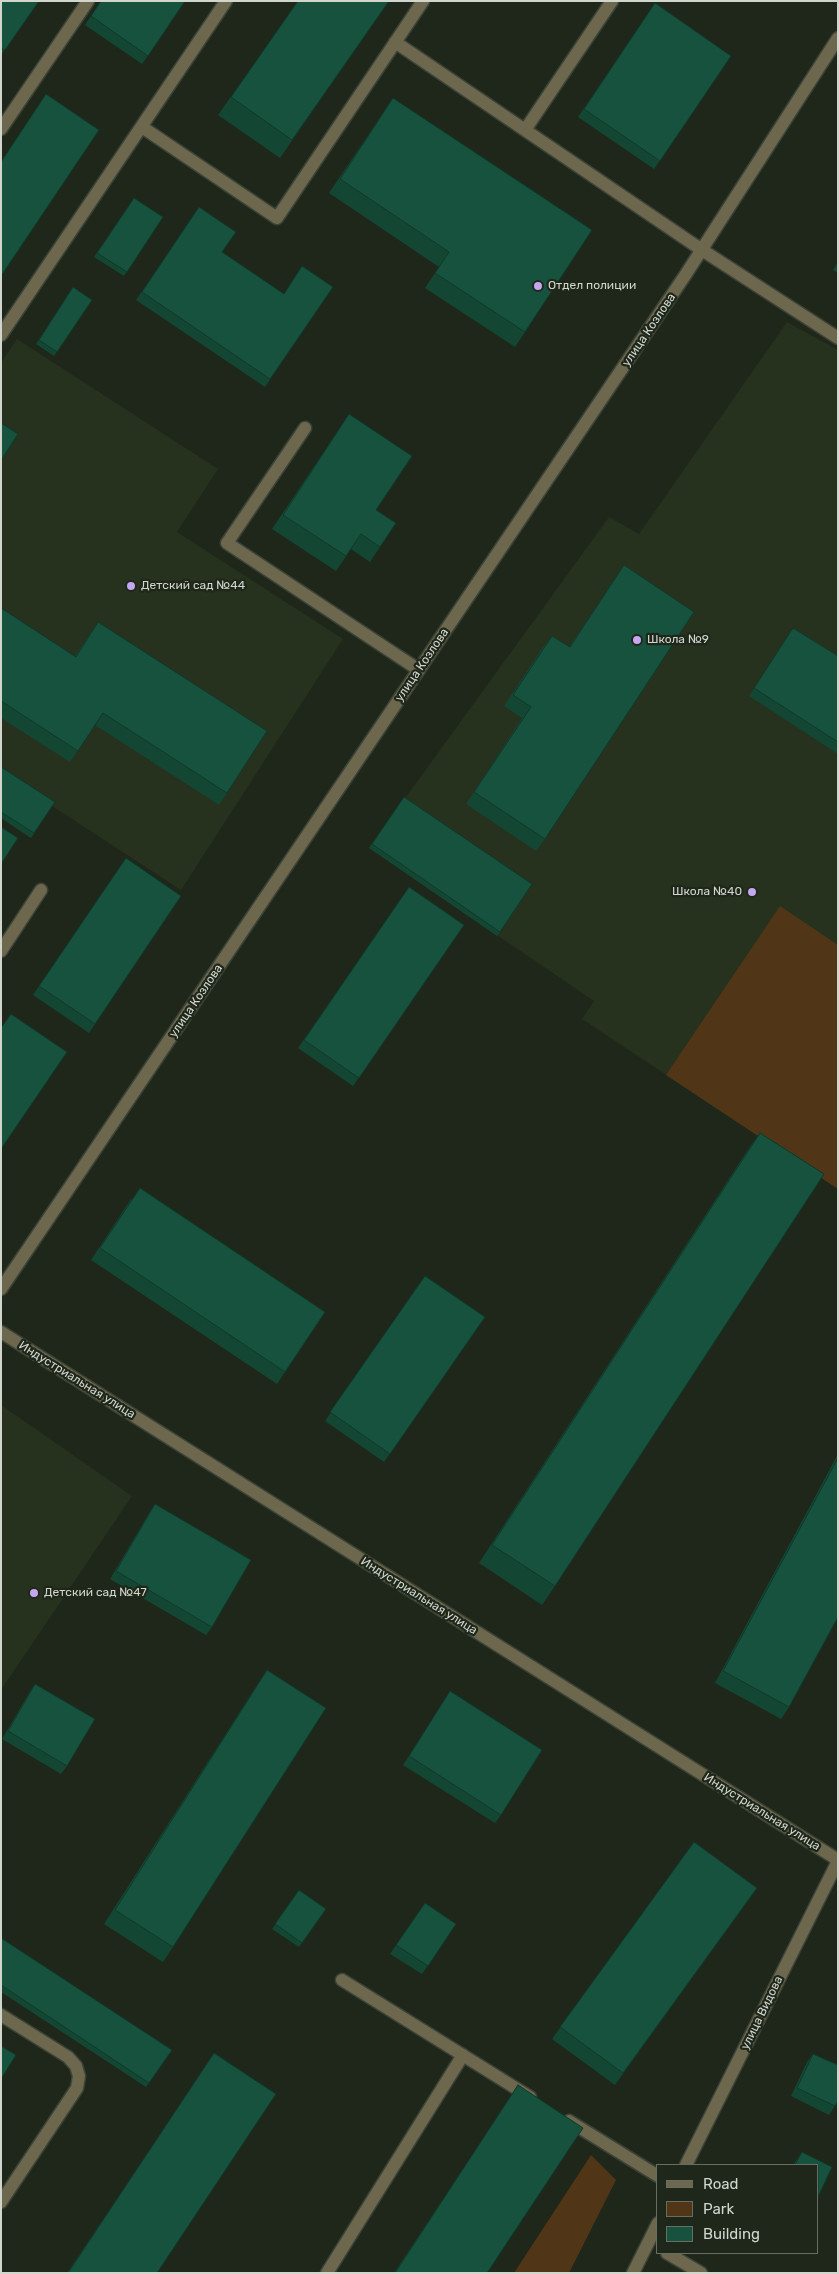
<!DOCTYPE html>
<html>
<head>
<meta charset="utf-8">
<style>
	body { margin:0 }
	#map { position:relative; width:839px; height:2274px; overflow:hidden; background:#1f271a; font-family:Rubik,sans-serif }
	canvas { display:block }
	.frame { position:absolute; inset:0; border:2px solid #d1d6cd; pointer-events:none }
	.legend { position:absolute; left:656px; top:2164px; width:162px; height:90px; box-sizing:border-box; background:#1f271a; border:1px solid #666d62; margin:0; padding:6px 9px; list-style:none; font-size:15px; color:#d1d6cd }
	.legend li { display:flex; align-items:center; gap:10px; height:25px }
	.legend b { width:25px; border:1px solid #666d62 }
</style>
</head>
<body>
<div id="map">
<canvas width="839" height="2274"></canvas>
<div class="frame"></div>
<ul class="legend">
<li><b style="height:6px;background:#6c674d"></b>Road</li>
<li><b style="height:14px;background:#513517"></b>Park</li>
<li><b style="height:14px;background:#16523d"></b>Building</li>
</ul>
</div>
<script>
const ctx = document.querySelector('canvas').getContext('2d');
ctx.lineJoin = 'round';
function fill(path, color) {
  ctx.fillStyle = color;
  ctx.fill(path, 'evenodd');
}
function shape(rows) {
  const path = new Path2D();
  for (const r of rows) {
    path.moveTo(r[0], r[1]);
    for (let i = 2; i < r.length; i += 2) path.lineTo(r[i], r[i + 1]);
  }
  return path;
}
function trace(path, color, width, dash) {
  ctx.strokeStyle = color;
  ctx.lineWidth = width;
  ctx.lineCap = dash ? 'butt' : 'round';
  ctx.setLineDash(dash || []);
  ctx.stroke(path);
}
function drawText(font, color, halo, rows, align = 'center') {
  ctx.font = font + ' Rubik,sans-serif';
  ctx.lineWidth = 4.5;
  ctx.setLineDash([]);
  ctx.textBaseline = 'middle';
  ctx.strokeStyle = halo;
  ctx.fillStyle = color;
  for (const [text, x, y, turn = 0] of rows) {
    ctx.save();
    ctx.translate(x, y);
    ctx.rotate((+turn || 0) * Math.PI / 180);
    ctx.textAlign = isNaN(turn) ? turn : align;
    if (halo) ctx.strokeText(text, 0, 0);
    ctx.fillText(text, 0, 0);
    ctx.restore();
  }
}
fill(shape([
	[787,322,838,350,838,1189,582,1019,594,1001,369,848,609,517,639,534],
	[17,339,218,469,177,532,343,639,181,890,52,806,31,838,1,818,1,363],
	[1,1405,132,1496,1,1690]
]), '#26311e');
fill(shape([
	[780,906,838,945,838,1189,666,1075],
	[591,2155,616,2180,569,2273,514,2273]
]), '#513517');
const minor = shape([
	[395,42,702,250,838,338],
	[142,127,277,218,423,1],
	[1,129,88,1],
	[525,130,612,1],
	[1,335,226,1],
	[305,428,227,543,419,670],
	[1,951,41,890],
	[1,1289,686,274,838,38],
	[1,1332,838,1860],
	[342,1980,530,2097],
	[1,2015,68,2057,76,2066,79,2076,77,2088,1,2202],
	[569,2121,658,2176],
	[686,2165,838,1861],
	[667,2253,701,2273],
	[327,2273,463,2055],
	[633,2273,658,2223]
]);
trace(minor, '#3b4337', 15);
trace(minor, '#6c674d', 12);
fill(shape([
	[1,1,38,2,1,55],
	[101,1,185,1,142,64,85,25],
	[298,1,389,1,280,158,218,115],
	[655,3,731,56,654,169,578,117],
	[393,98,525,332,515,347,425,288,439,267,329,193],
	[134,198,163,217,124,276,94,257],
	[199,207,222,252,284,294,333,287,265,387,136,300],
	[838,262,838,273,833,270],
	[73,287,92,300,54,356,36,344],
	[349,414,376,510,380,547,370,562,351,549,336,571,272,529],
	[624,565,545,839,536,851,466,804,522,718,504,706,543,647,552,636,569,647],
	[1,608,75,656,98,622,227,793,219,805,95,725,70,762,1,718],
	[793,628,838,656,838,754,749,696],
	[1,767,55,802,31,838,1,818],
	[404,797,532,884,497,936,369,848],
	[126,858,181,896,89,1033,33,995],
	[409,887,464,925,353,1086,298,1048],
	[760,1133,555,1586,542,1605,479,1563,747,1151],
	[131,1199,325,1312,277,1384,91,1260],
	[419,1284,485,1317,384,1462,325,1421],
	[838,1454,838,1617,789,1707,781,1719,715,1683],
	[155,1504,212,1627,206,1635,110,1579,149,1513],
	[267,1670,173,1947,163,1962,104,1924,257,1685],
	[35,1684,67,1766,61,1774,2,1739,29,1693],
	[450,1691,501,1815,495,1823,403,1765],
	[694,1842,757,1888,615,2085,552,2039],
	[299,1890,326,1909,299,1947,272,1929],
	[425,1903,456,1924,422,1974,390,1954],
	[1,1938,172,2050,146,2087,1,1992],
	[214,2053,157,2273,67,2273,202,2072],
	[813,2054,835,2106,829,2115,791,2096,807,2062],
	[518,2085,487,2273,394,2273,506,2104],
	[802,2152,818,2165,793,2165]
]), '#134734');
const building = shape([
	[1,1,39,1,5,50,1,48,1,1],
	[101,1,185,1,148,56,91,16,101,1],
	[298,1,389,1,292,140,231,97,298,1],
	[655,3,731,56,660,161,584,109,655,3],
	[46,94,99,130,1,276,1,162,46,94],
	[393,98,592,230,525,332,435,273,449,252,340,179,393,98],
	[134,198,163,217,127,272,97,253,134,198],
	[199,207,236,232,222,252,284,294,302,266,333,287,270,379,142,292,199,207],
	[73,287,92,300,57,352,39,340,73,287],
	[349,414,412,456,376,510,396,523,380,547,361,534,346,556,283,515,349,414],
	[1,423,18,434,1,460,1,423],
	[624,565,694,612,545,839,474,792,531,707,513,695,552,636,570,647,624,565],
	[1,608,76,657,98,622,267,731,227,793,103,713,78,751,1,701,1,608],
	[793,628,838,656,838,742,754,688,793,628],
	[1,767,55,802,34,833,1,812,1,767],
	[404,797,532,884,500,932,372,844,404,797],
	[1,827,18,838,1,864,1,827],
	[126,858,181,896,95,1024,39,986,126,858],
	[409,887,464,925,359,1078,304,1040,409,887],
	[11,1014,67,1052,1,1149,1,1028,11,1014],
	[760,1133,824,1174,555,1586,492,1545,760,1133],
	[140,1188,325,1312,285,1372,100,1248,140,1188],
	[425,1276,485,1317,390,1454,330,1412,425,1276],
	[838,1458,838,1617,789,1707,723,1671,838,1458],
	[155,1504,251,1560,212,1627,116,1571,155,1504],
	[267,1670,326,1708,173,1947,115,1910,267,1670],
	[35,1684,95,1719,67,1766,8,1731,35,1684],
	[450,1691,542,1750,501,1815,409,1756,450,1691],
	[694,1842,757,1888,623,2073,560,2027,694,1842],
	[299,1890,326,1909,302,1943,275,1924,299,1890],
	[425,1903,456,1924,428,1966,396,1945,425,1903],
	[1,1938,172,2050,149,2083,1,1985,1,1938],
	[1,2046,16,2055,1,2079,1,2046],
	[214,2053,276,2094,157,2273,68,2273,214,2053],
	[813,2054,838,2065,838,2101,835,2106,797,2088,813,2054],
	[518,2085,583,2128,487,2273,395,2273,518,2085],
	[802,2152,832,2167,818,2197,818,2165,795,2165,802,2152]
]);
fill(building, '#16523d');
trace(building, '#0f392b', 1);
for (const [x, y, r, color] of [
	[538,286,5,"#c4a7f1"],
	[131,586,5,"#c4a7f1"],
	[637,640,5,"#c4a7f1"],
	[752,892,5,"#c4a7f1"],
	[34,1593,5,"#c4a7f1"]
]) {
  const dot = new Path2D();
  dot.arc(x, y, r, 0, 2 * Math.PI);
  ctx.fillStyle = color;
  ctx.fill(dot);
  trace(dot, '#1f271a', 2);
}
drawText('12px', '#d1d6cd', '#1f271a', [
	["Отдел полиции",548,286],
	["Детский сад №44",141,586],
	["Школа №9",647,640],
	["Школа №40",742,892,"right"],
	["Детский сад №47",44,1593]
], 'left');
drawText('12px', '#d1d6cd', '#1f271a', [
	["улица Козлова",649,330,-56],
	["улица Козлова",422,665,-56],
	["улица Козлова",196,1001,-56],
	["Индустриальная улица",77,1380,32],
	["Индустриальная улица",419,1596,32],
	["Индустриальная улица",762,1812,32],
	["улица Видова",762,2013,-64]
]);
</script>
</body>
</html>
